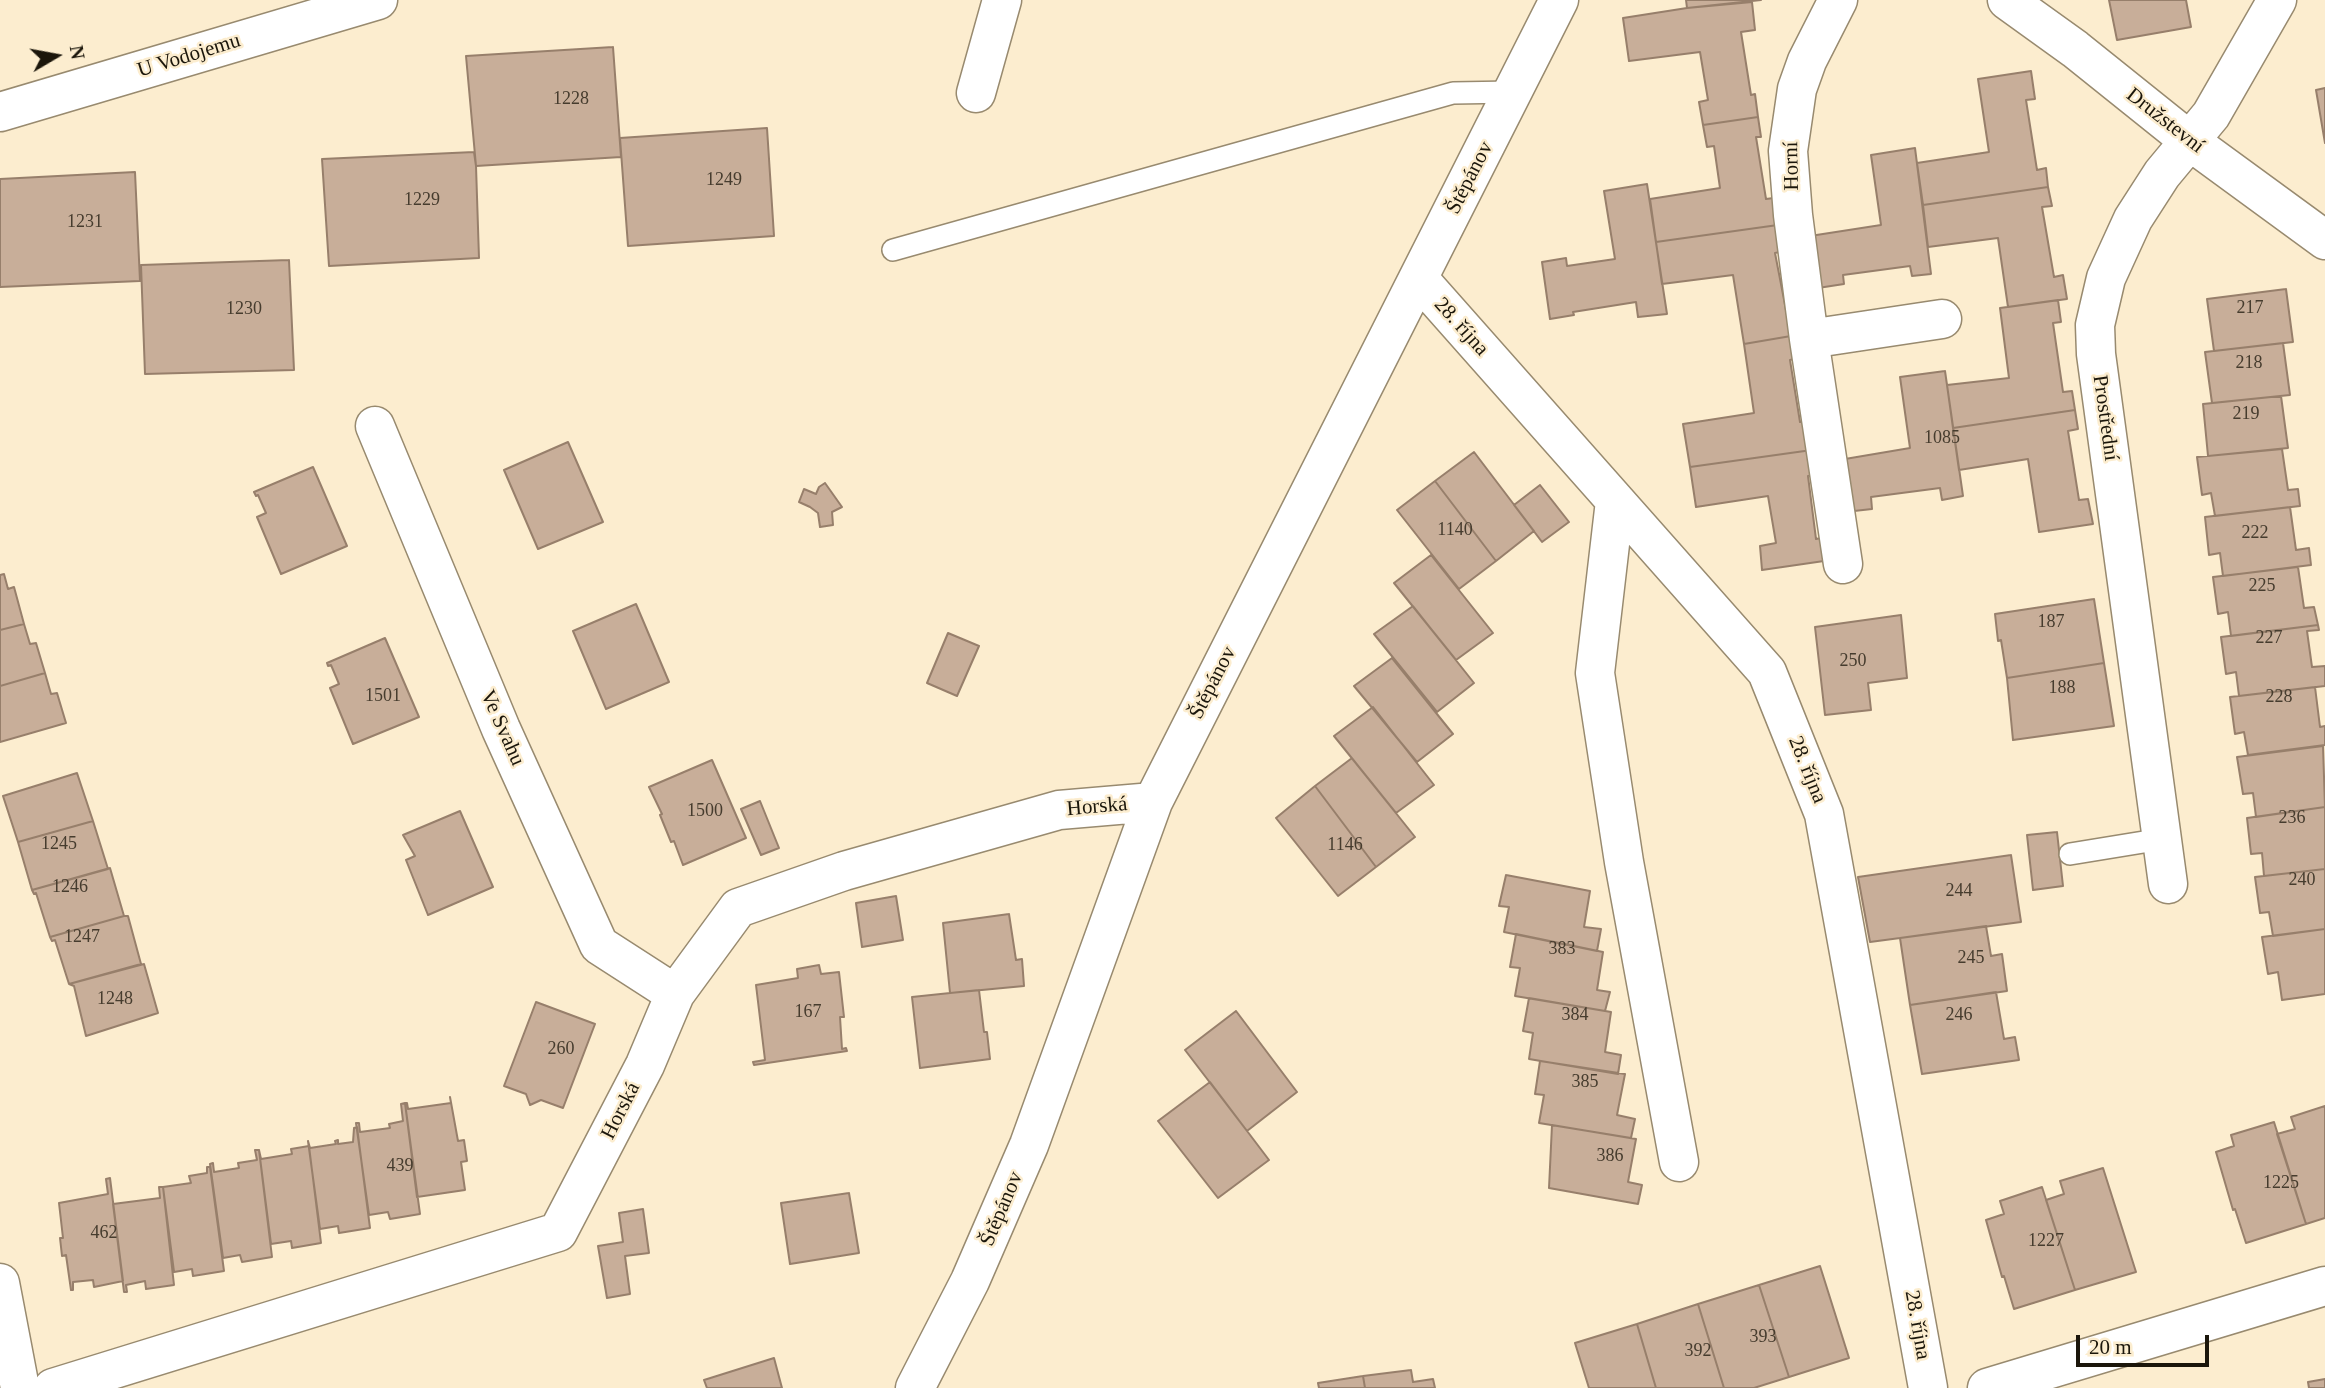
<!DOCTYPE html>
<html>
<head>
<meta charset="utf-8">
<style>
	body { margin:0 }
	#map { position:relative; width:2325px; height:1388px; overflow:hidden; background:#fcedcf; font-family:Georgia,serif }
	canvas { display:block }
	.north { position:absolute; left:21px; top:21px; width:70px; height:70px; -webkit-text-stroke:5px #fcedcf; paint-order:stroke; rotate:80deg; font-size:19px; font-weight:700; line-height:28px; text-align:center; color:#1b160b }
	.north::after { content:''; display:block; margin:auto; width:24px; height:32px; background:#1b160b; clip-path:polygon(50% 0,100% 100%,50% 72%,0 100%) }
	.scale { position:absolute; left:2076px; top:1335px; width:133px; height:32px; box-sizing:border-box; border:4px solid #1b160b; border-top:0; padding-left:9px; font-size:21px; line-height:24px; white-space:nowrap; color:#1b160b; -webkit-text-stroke:5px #fcedcf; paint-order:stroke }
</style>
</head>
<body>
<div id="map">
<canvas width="2325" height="1388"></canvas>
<div class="north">N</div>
<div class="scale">20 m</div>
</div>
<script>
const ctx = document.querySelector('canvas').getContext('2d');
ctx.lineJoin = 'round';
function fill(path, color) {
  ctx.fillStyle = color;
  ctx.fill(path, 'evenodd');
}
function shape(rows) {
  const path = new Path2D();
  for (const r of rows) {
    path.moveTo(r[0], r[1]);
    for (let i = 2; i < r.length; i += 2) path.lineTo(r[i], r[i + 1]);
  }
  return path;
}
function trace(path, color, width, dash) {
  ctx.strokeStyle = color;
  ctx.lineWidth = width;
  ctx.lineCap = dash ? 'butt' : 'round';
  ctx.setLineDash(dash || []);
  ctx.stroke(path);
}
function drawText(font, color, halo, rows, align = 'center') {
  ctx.font = font + ' Georgia,serif';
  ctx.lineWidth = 5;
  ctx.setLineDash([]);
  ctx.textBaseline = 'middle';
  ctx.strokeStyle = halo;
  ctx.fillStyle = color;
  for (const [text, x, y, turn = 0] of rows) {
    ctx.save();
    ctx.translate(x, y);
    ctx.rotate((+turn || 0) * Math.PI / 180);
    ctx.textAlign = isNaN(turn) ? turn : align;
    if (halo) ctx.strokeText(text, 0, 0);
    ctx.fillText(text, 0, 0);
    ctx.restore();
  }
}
const building = shape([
	[1686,0,1761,0,1687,8,1686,0],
	[2109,0,2186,0,2191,27,2117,40,2109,0],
	[1752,2,1755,30,1741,32,1751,95,1755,94,1758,117,1703,125,1699,102,1708,100,1700,52,1629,61,1623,18,1687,8,1752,2],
	[613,47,621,157,476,166,466,56,613,47],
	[2031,71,2035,99,2026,100,2037,170,2046,168,2048,187,1923,205,1917,163,1989,152,1978,79,2031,71],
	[2325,88,2325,143,2316,90,2325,88],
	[1758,117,1761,137,1756,137,1766,199,1781,197,1785,224,1656,242,1650,199,1720,188,1714,146,1707,147,1703,125,1758,117],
	[767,128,774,236,628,246,620,138,767,128],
	[1915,148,1931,274,1912,276,1910,266,1843,275,1844,284,1818,288,1810,236,1881,225,1871,155,1915,148],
	[474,152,476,166,479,258,329,266,322,159,474,152],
	[135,172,140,281,0,287,0,179,135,172],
	[1647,184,1667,314,1638,317,1636,302,1573,312,1574,315,1550,319,1542,262,1566,258,1567,266,1615,259,1604,191,1647,184],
	[2048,187,2052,206,2042,207,2054,277,2063,275,2067,299,2008,307,1998,238,1928,247,1923,205,2048,187],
	[1785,224,1789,250,1775,253,1791,336,1744,344,1733,275,1662,284,1656,242,1785,224],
	[289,260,294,370,145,374,141,265,289,260],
	[2286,289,2293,342,2214,351,2207,299,2286,289],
	[2058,300,2061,322,2053,323,2063,392,2072,391,2075,410,1953,428,1947,385,2009,378,2000,308,2058,300],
	[1791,336,1794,359,1790,360,1800,422,1814,420,1819,449,1690,467,1683,424,1754,413,1744,344,1791,336],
	[2283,343,2290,395,2212,403,2205,352,2283,343],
	[1945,371,1963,496,1942,500,1940,488,1871,497,1872,509,1854,511,1845,459,1910,448,1900,377,1945,371],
	[2281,396,2288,448,2208,456,2203,404,2281,396],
	[2075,410,2078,429,2068,431,2079,500,2088,499,2093,524,2039,532,2028,459,1959,470,1953,428,2075,410],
	[568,442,603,522,538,549,504,470,568,442],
	[1819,449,1822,474,1808,476,1816,539,1821,538,1824,561,1762,570,1760,546,1776,543,1768,496,1696,507,1690,467,1819,449],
	[2282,449,2288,490,2298,489,2300,506,2215,516,2211,493,2202,495,2197,457,2282,449],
	[1474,452,1534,531,1496,561,1435,481,1474,452],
	[313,467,347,546,281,574,257,517,266,513,258,495,256,496,254,492,313,467],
	[1435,481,1496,561,1459,589,1397,510,1435,481],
	[825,483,842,507,832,512,833,525,820,527,818,513,810,507,799,502,804,489,816,494,819,487,825,483],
	[1540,485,1569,522,1542,542,1514,505,1540,485],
	[2290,507,2296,550,2309,548,2311,565,2223,576,2220,553,2209,555,2205,517,2290,507],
	[1431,555,1493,633,1456,660,1394,583,1431,555],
	[2298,567,2304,608,2314,607,2318,625,2231,636,2228,612,2218,614,2213,577,2298,567],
	[4,574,8,589,14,587,24,624,0,630,0,575,4,574],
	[2094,599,2104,663,2007,678,2001,640,1998,641,1995,614,2094,599],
	[636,604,669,682,606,709,573,631,636,604],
	[1413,606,1474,683,1437,712,1374,634,1413,606],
	[1901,615,1907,678,1868,683,1871,710,1825,715,1815,627,1901,615],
	[24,624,30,644,36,643,45,673,0,686,0,630,24,624],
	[2318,625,2319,630,2307,631,2312,667,2325,666,2325,686,2239,696,2236,672,2226,674,2221,637,2318,625],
	[948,633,979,646,957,696,927,683,948,633],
	[385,638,419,717,353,744,330,688,339,684,331,665,328,666,327,663,385,638],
	[1392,658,1453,734,1417,762,1354,686,1392,658],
	[2104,663,2114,726,2013,740,2007,678,2104,663],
	[45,673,51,694,57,693,66,723,0,742,0,686,45,673],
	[2315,687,2320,727,2325,726,2325,745,2248,755,2244,732,2235,734,2230,697,2315,687],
	[1373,707,1434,785,1396,813,1334,736,1373,707],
	[2323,746,2325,807,2256,817,2253,793,2243,794,2237,757,2323,746],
	[1352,758,1415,837,1376,867,1315,786,1352,758],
	[712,760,746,838,683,865,674,841,671,842,660,815,662,814,649,787,712,760],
	[77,773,93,821,18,842,3,796,77,773],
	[1315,786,1376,867,1338,896,1276,818,1315,786],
	[760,801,779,848,761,855,741,809,760,801],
	[2325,807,2325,869,2264,876,2262,853,2251,854,2247,818,2325,807],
	[460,811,493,887,428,915,406,860,415,856,403,835,460,811],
	[93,821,108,869,32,890,18,842,93,821],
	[2057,832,2063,886,2033,890,2027,835,2057,832],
	[2011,855,2021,922,1870,942,1858,877,2011,855],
	[110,868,124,916,50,937,36,893,34,894,32,890,110,868],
	[2325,869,2325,929,2273,936,2269,912,2260,913,2255,877,2325,869],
	[1506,875,1590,891,1584,927,1601,929,1597,951,1504,932,1509,907,1499,906,1506,875],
	[896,896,903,940,862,947,856,903,896,896],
	[1009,914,1016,960,1022,959,1024,986,950,993,943,923,1009,914],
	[124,916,128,916,141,964,69,984,55,940,52,941,50,937,124,916],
	[1986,926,1991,956,2002,954,2007,991,1910,1005,1900,938,1986,926],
	[2325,929,2325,994,2282,1000,2278,972,2268,974,2262,937,2325,929],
	[1516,934,1603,952,1597,990,1610,992,1605,1011,1515,996,1520,968,1510,967,1516,934],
	[144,964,158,1013,86,1036,74,986,69,984,144,964],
	[819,965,821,974,839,972,844,1017,840,1017,842,1049,846,1048,847,1051,754,1065,753,1062,765,1060,756,985,798,978,797,969,819,965],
	[979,990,984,1032,987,1032,990,1059,920,1068,912,997,979,990],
	[1996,992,2004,1039,2015,1037,2019,1060,1922,1074,1910,1005,1996,992],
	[1529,998,1611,1012,1605,1052,1621,1055,1618,1074,1529,1059,1533,1033,1523,1031,1529,998],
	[536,1002,595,1024,563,1108,541,1100,530,1105,526,1094,504,1086,536,1002],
	[1236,1011,1297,1092,1247,1131,1185,1050,1236,1011],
	[1540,1061,1625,1074,1617,1115,1635,1119,1631,1138,1539,1123,1544,1095,1535,1094,1540,1061],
	[1210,1082,1269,1160,1218,1198,1158,1121,1210,1082],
	[450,1097,458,1141,464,1140,467,1161,461,1162,465,1190,417,1197,405,1103,407,1103,408,1109,451,1103,450,1097],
	[405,1103,420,1214,390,1219,388,1212,369,1215,356,1123,359,1123,360,1132,390,1128,389,1124,403,1121,401,1104,405,1103],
	[2325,1106,2325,1218,2306,1224,2277,1134,2295,1129,2291,1117,2325,1106],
	[2274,1122,2306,1224,2246,1243,2235,1209,2233,1210,2216,1152,2234,1146,2231,1135,2274,1122],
	[1552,1125,1636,1139,1628,1182,1642,1185,1638,1204,1549,1188,1552,1125],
	[357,1127,370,1228,339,1233,338,1226,320,1229,308,1141,310,1148,336,1144,335,1141,338,1140,338,1144,353,1142,354,1128,357,1127],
	[309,1146,321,1243,292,1248,291,1241,271,1244,259,1150,261,1159,292,1154,291,1149,309,1146],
	[255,1150,259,1150,272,1257,242,1262,240,1255,223,1258,210,1164,213,1163,214,1172,239,1168,238,1163,257,1160,255,1150],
	[207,1167,210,1167,224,1271,193,1276,192,1269,174,1272,163,1187,191,1183,189,1176,207,1173,207,1167],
	[2103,1168,2136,1272,2075,1290,2046,1200,2064,1194,2060,1181,2103,1168],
	[110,1178,123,1281,94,1287,93,1280,73,1282,73,1290,71,1290,66,1255,62,1256,60,1238,63,1238,59,1203,108,1194,106,1179,110,1178],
	[159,1187,163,1187,174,1285,146,1289,145,1281,126,1285,127,1292,124,1292,113,1204,160,1198,159,1187],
	[2042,1187,2075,1290,2014,1309,2004,1276,2002,1277,1986,1220,2004,1214,2000,1201,2042,1187],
	[849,1193,859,1253,790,1264,781,1203,849,1193],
	[643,1209,649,1253,625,1256,630,1294,607,1298,598,1246,623,1242,619,1213,643,1209],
	[1820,1266,1849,1358,1789,1377,1759,1285,1820,1266],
	[1759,1285,1789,1377,1754,1388,1724,1388,1698,1304,1759,1285],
	[1698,1304,1724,1388,1656,1388,1637,1324,1698,1304],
	[1637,1324,1656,1388,1589,1388,1575,1343,1637,1324],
	[774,1358,782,1388,707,1388,704,1380,774,1358],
	[1411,1370,1413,1382,1433,1379,1435,1388,1365,1388,1363,1376,1411,1370],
	[1363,1376,1365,1388,1319,1388,1318,1383,1363,1376],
	[2325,1379,2325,1388,2309,1388,2308,1382,2325,1379]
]);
fill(building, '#c8ae99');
trace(building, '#977f6b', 2);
const service = shape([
	[893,250,1453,93,1513,92],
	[2070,854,2162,839]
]);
const minor = shape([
	[1838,0,1807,61,1797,89,1788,151,1793,215,1809,339,1843,564],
	[2007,0,2075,49,2191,142,2325,240],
	[976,93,1002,0],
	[0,112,378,0],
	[1419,279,1767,672,1824,814,1928,1388],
	[1809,339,1942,319],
	[375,426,501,729,599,945,675,994],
	[1615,501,1595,673,1624,862,1679,1162],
	[2168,884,2096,354,2095,325,2106,278,2133,219,2162,174,2211,115,2277,0],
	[0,1283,20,1388],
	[53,1388,558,1232,645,1065,675,994,738,908,844,871,1059,810,1153,802],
	[915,1388,970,1281,1029,1145,1153,802,1559,0],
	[1987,1388,2325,1286]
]);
trace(service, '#988a6f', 24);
trace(minor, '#988a6f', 41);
trace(service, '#fff', 21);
trace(minor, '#fff', 38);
drawText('18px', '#463c2e', null, [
	["1228",571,99],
	["1249",724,180],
	["1229",422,200],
	["1231",85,222],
	["217",2250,308],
	["1230",244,309],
	["218",2249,363],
	["219",2246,414],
	["1085",1942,438],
	["1140",1455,530],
	["222",2255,533],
	["225",2262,586],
	["187",2051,622],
	["227",2269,638],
	["250",1853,661],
	["188",2062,688],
	["1501",383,696],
	["228",2279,697],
	["1500",705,811],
	["236",2292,818],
	["1245",59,844],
	["1146",1345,845],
	["240",2302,880],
	["1246",70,887],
	["244",1959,891],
	["1247",82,937],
	["383",1562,949],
	["245",1971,958],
	["1248",115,999],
	["167",808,1012],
	["384",1575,1015],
	["246",1959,1015],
	["260",561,1049],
	["385",1585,1082],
	["386",1610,1156],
	["439",400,1166],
	["1225",2281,1183],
	["462",104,1233],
	["1227",2046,1241],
	["393",1763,1337],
	["392",1698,1351]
]);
drawText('21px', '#1b160b', '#fcedcf', [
	["U Vodojemu",189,56,-17],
	["Družstevní",2165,121,38],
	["Horní",1792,166,-91],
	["Štěpánov",1470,178,-63],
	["28. října",1461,327,48],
	["Prostřední",2105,418,82],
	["Štěpánov",1213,683,-63],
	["Ve Svahu",502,728,66],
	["28. října",1807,770,68],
	["Horská",1097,807,-5],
	["Horská",621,1111,-63],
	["Štěpánov",1002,1209,-67],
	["28. října",1917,1325,80]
]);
</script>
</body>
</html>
